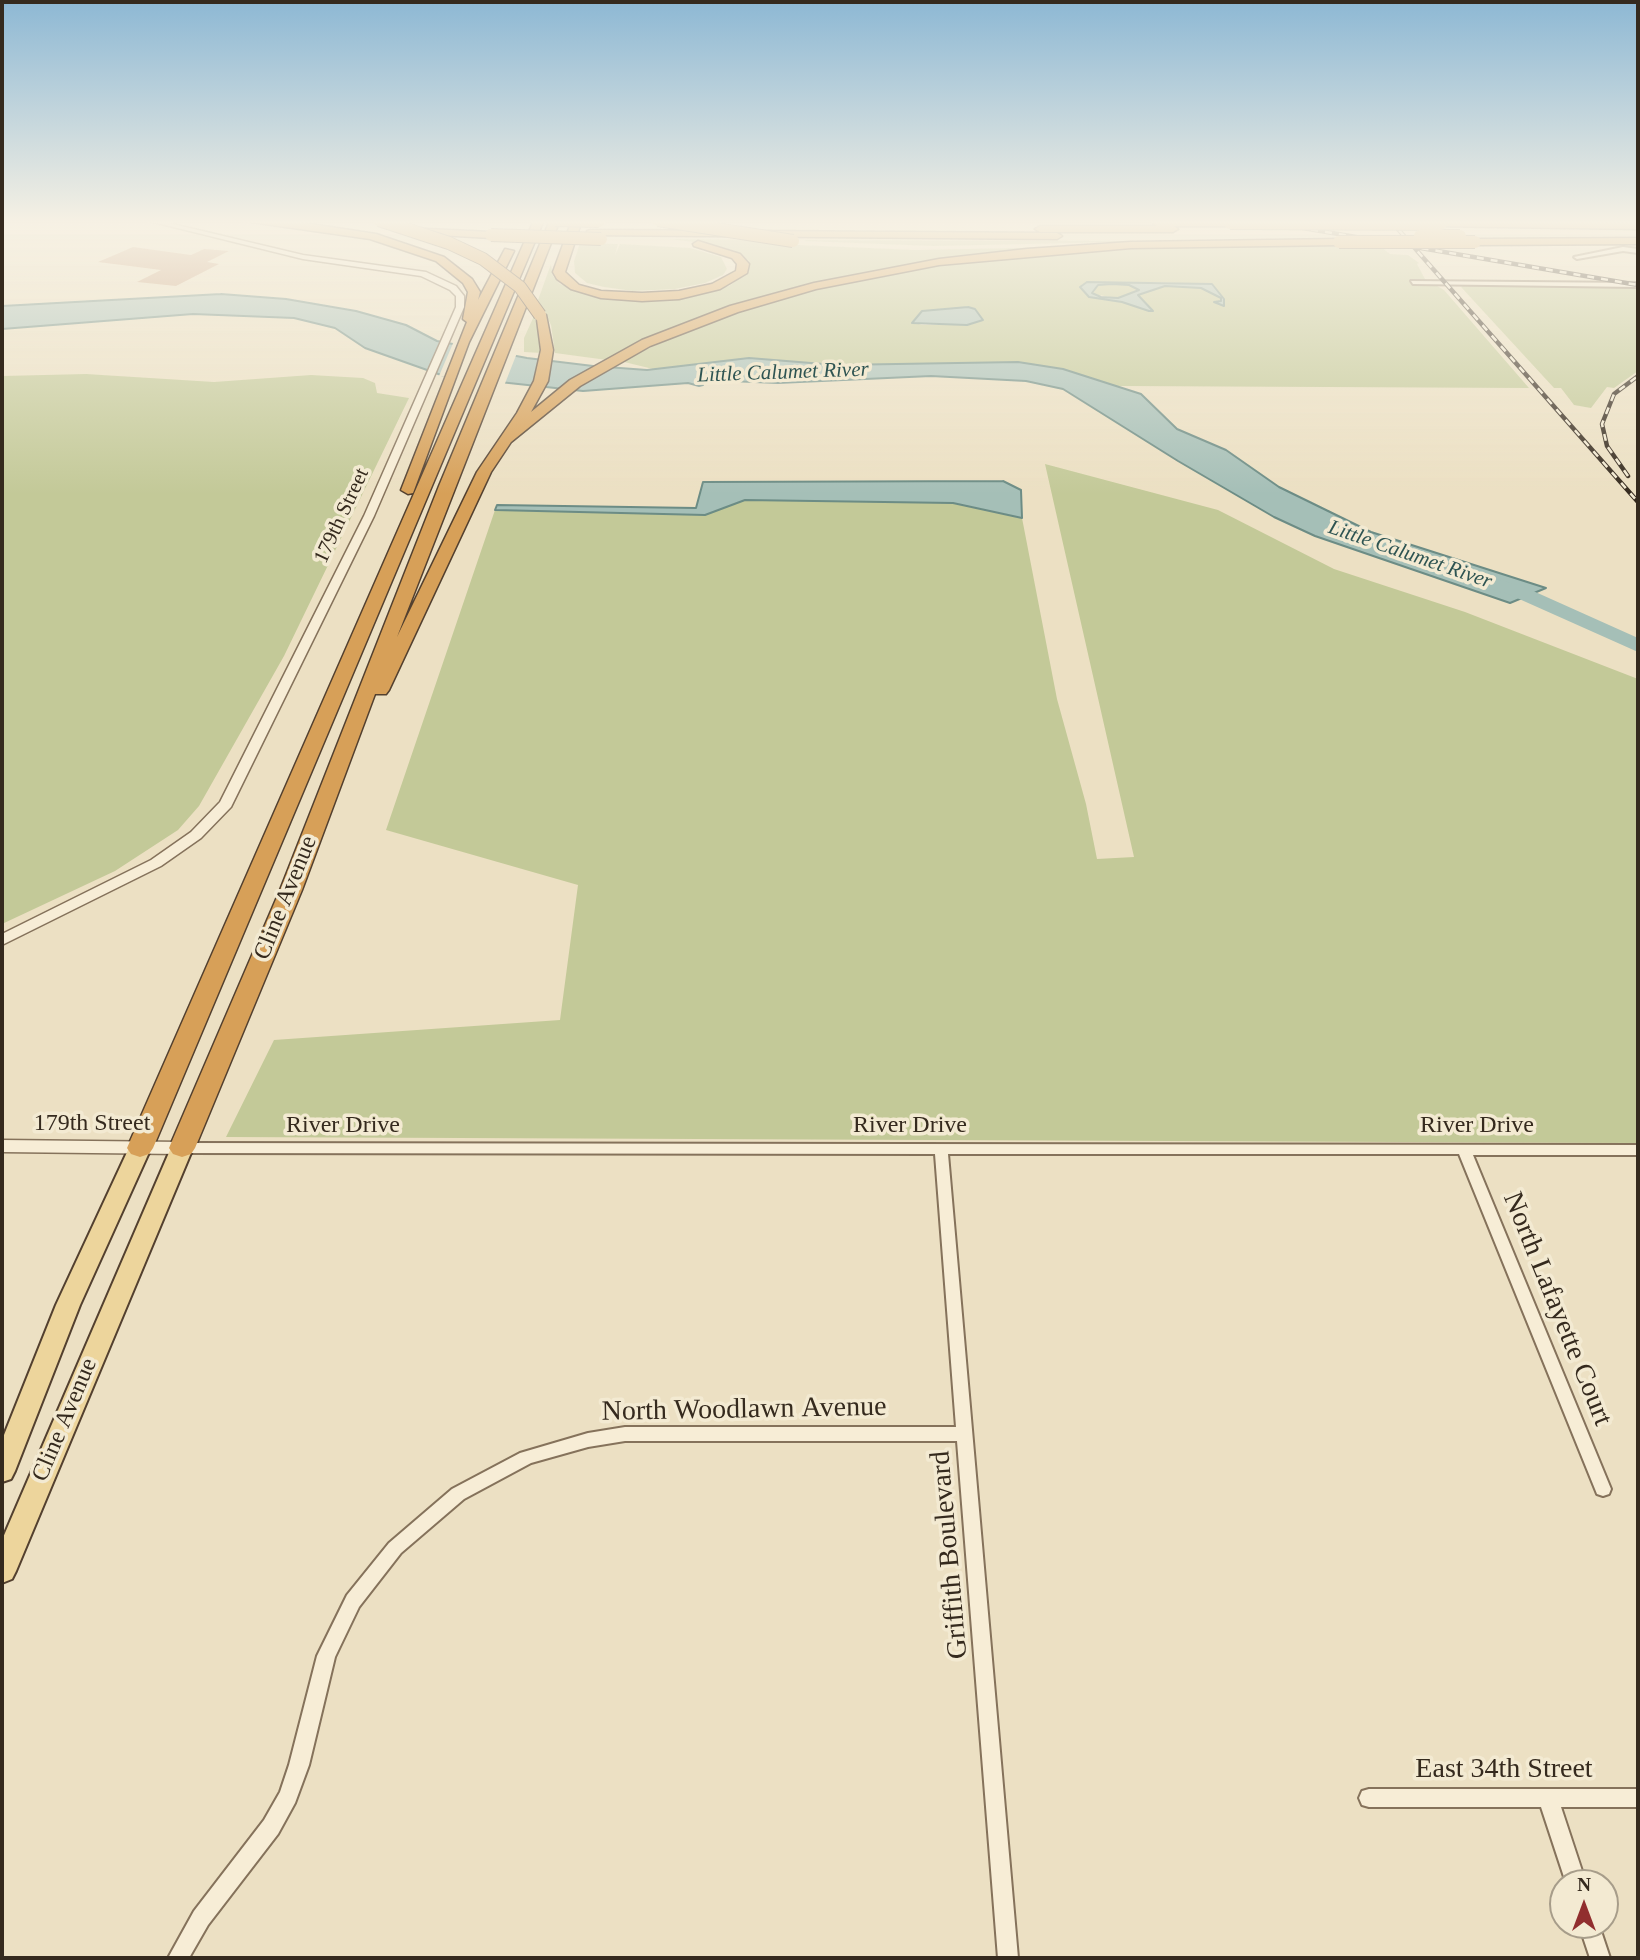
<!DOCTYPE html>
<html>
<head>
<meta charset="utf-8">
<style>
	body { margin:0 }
	#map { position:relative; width:1640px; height:1960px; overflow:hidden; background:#ece0c3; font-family:"Times New Roman",serif }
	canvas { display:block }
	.frame { position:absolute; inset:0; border:4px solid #352a1e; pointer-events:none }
	.north { position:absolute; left:1549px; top:1869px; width:70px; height:70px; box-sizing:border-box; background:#f3ead2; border:2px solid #a79d8a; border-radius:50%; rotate:0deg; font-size:19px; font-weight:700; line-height:28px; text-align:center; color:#352a1e }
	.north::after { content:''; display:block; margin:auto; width:24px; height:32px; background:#912e2e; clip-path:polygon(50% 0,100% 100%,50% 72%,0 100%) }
</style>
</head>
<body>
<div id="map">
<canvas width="1640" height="1960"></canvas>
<div class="frame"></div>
<div class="north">N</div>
</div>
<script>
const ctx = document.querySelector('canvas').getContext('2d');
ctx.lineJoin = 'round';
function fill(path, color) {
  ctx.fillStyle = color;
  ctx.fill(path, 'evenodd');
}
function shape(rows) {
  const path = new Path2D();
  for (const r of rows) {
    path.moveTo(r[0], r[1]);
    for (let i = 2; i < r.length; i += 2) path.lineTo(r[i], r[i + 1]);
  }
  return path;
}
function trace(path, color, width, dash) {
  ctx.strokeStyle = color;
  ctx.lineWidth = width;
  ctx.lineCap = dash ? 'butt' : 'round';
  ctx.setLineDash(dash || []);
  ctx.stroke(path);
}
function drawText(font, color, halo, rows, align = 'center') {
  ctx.font = font + ' "Times New Roman",serif';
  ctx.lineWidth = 7;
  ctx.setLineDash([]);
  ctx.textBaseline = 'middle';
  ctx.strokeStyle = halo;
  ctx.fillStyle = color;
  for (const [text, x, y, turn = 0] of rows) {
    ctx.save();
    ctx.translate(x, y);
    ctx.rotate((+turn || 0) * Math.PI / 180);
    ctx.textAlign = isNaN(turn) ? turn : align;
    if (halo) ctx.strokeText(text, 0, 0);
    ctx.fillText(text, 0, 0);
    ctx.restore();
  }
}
fill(shape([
	[820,220,1239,220,1250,221,866,221],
	[669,239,792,240,798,245,915,250,1065,247,993,254,783,292,607,360,555,353,551,325,538,300,551,264,553,276,560,284,600,296,691,296,729,286,749,271,749,261,735,251,710,244],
	[804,241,806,240,1164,241,934,246],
	[580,243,618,244,615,255,620,244,690,248,721,257,727,269,723,275,705,283,675,289,633,291,604,287,587,283,575,273,574,261],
	[1378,244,1390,254,1408,255,1419,263,1417,264,1425,279,1444,290,1529,388,1117,386,1063,369,1018,362,836,365,749,358,653,369,620,361,723,316,836,284,931,266,1113,248],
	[1150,282,1211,284,1224,299,1221,304,1215,302,1220,301,1221,298,1201,288,1165,286,1138,294,1149,311,1122,302,1089,297,1082,284],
	[968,307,975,309,982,320,967,325,922,325,912,322,922,311],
	[1105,284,1129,285,1140,290,1116,298,1093,294,1097,286],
	[1465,284,1638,287,1638,371,1614,388,1607,387,1591,408,1574,405,1561,388,1554,388,1461,287],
	[534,316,539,330,542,353,524,352,524,338],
	[86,374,214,382,311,375,363,378,375,383,377,393,409,398,284,656,199,806,178,830,115,871,2,924,2,376],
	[1045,464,1218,510,1334,569,1465,612,1638,679,1638,1143,226,1137,274,1040,560,1020,578,885,386,830,495,510,705,515,745,500,953,503,1022,518,1057,699,1086,804,1097,859,1134,857]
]), '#c3c998');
const water = shape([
	[1087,282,1212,284,1224,299,1224,306,1214,302,1221,301,1221,298,1201,288,1165,286,1138,295,1153,311,1149,311,1122,302,1089,297,1080,287,1087,282],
	[1112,284,1129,285,1139,290,1118,298,1101,297,1092,293,1098,285,1112,284],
	[221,294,286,299,356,311,406,325,437,341,527,358,593,366,647,370,749,358,836,365,1018,362,1063,369,1141,394,1177,429,1226,450,1279,487,1371,532,1546,588,1510,603,1315,536,1274,517,1178,461,1063,389,1026,381,931,376,778,383,705,380,700,381,703,385,699,386,688,383,583,391,444,376,365,348,335,328,294,318,193,314,2,329,2,306,221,294],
	[968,307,975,309,983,320,967,325,912,323,922,311,968,307],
	[1003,481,1021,490,1022,518,953,503,745,500,705,515,495,510,497,505,696,508,703,482,1003,481]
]);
fill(water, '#a5bfb7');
trace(water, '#6c8c85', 2);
fill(shape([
	[454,341,517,353,504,386,439,376]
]), '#ece0c3');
fill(shape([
	[1493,578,1522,586,1638,638,1638,652,1508,594,1486,588,1483,584,1486,580,1493,578]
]), '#a5bfb7');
fill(shape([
	[133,247,191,255,204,249,229,251,207,262,219,264,176,286,137,282,161,270,98,262]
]), '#c89c7b');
const minor = shape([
	[1623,247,1638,249,1638,253,1623,251,1577,259,1574,257,1623,247],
	[1411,281,1638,283,1638,287,1413,284,1411,281],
	[182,1143,1638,1145,1638,1155,1473,1155,1611,1489,1609,1494,1603,1496,1597,1494,1595,1489,1459,1154,948,1154,1018,1958,998,1958,957,1441,625,1441,588,1447,531,1463,464,1499,401,1553,359,1607,335,1657,309,1765,295,1803,278,1834,208,1925,189,1958,168,1958,194,1911,264,1820,280,1792,289,1765,317,1656,347,1595,389,1543,452,1489,520,1453,588,1433,625,1427,956,1427,935,1154,182,1153,177,1151,175,1148,177,1145,182,1143],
	[1369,1789,1638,1789,1638,1807,1561,1807,1586,1883,1566,1883,1541,1807,1369,1807,1362,1805,1359,1798,1362,1791,1369,1789],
	[1579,1925,1599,1925,1610,1958,1590,1958,1579,1925]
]);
const tertiary = shape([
	[145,220,156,220,303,255,426,272,456,286,464,296,464,307,374,516,231,807,201,838,161,866,2,945,2,934,151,860,191,832,220,802,364,516,456,307,456,296,450,290,421,276,303,259,145,220],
	[2,1140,182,1142,188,1144,191,1148,188,1152,182,1154,2,1152,2,1140]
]);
const primary = shape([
	[140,1141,148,1143,151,1148,80,1305,15,1471,11,1479,2,1482,2,1440,56,1305,129,1148,132,1143,140,1141],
	[182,1141,190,1143,193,1148,16,1571,12,1579,2,1583,2,1540,171,1148,174,1143,182,1141]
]);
const motorway = shape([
	[237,220,285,220,376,234,444,257,472,279,480,292,478,300,505,249,514,251,469,342,413,493,408,494,401,490,467,322,463,319,468,292,463,283,436,261,370,239,237,220],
	[534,220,544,220,153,1148,149,1154,140,1157,131,1154,127,1148,534,220],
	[550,220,560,220,397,637,477,472,517,413,534,381,541,350,536,312,546,315,553,350,548,381,531,412,570,380,642,340,730,306,814,283,939,259,1027,249,1131,242,1339,239,1344,242,1339,245,1131,248,939,265,816,289,738,312,650,346,580,386,511,442,491,472,389,690,386,694,375,694,302,890,195,1148,191,1154,182,1157,173,1154,169,1148,280,890,439,486,550,220],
	[572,220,582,220,565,272,579,285,601,291,642,293,679,291,712,284,736,271,737,264,732,258,694,246,693,244,698,241,740,254,749,264,747,273,720,289,679,299,642,301,601,298,571,289,557,279,553,272,572,220],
	[1158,220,1230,220,1235,223,1230,226,1174,226,1178,229,1173,232,1040,232,1035,229,1040,226,1157,226,1153,223,1158,220],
	[1441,221,1638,223,1638,229,1437,226,1437,222,1441,221],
	[407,228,491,232,496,235,491,238,403,233,402,231,407,228],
	[591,230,1057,233,1062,236,1057,239,587,235,587,231,591,230],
	[1638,238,1638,244,1475,245,1470,242,1475,239,1638,238]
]);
trace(minor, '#85725b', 4);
trace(tertiary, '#85725b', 3);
trace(primary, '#53402f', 4);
trace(motorway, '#53402f', 3);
fill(minor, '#f7edd6');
fill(tertiary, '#f7edd6');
fill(primary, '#edd59c');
fill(motorway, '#d7a058');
const rail = shape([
	[1256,220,1638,285],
	[1390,220,1638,502],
	[1628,476,1607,446,1602,424,1614,394,1638,376]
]);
trace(rail, '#352a1e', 4.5);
trace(rail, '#f3ead2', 2.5, [7]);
const motorwayBridge = shape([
	[379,220,449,243,483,259,520,287,540,315],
	[555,220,599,221],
	[658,220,793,241],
	[1230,223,1441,224],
	[491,235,601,239],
	[1420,236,1460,236],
	[1339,242,1475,242]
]);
trace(motorwayBridge, '#53402f', 14, []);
trace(motorwayBridge, '#d7a058', 12);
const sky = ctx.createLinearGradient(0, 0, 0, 494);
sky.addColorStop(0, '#8db8d4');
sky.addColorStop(0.45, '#f6f1e4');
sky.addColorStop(1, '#f6f1e400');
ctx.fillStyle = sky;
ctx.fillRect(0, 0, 1640, 494);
drawText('italic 21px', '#2e5452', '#f3ead2', [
	["Little Calumet River",783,373,-2],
	["Little Calumet River",1410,555,19]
]);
drawText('21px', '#352a1e', '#f3ead2', [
	["179th Street",342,516,-65]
]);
drawText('24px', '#352a1e', '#f3ead2', [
	["Cline Avenue",286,898,-68],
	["179th Street",92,1124],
	["River Drive",343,1126],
	["River Drive",910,1126],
	["River Drive",1477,1126],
	["Cline Avenue",65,1420,-67]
]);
drawText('28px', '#352a1e', '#f3ead2', [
	["North Lafayette Court",1557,1309,68],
	["North Woodlawn Avenue",744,1410,-1],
	["Griffith Boulevard",950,1555,-95],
	["East 34th Street",1504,1770]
]);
</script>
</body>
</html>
